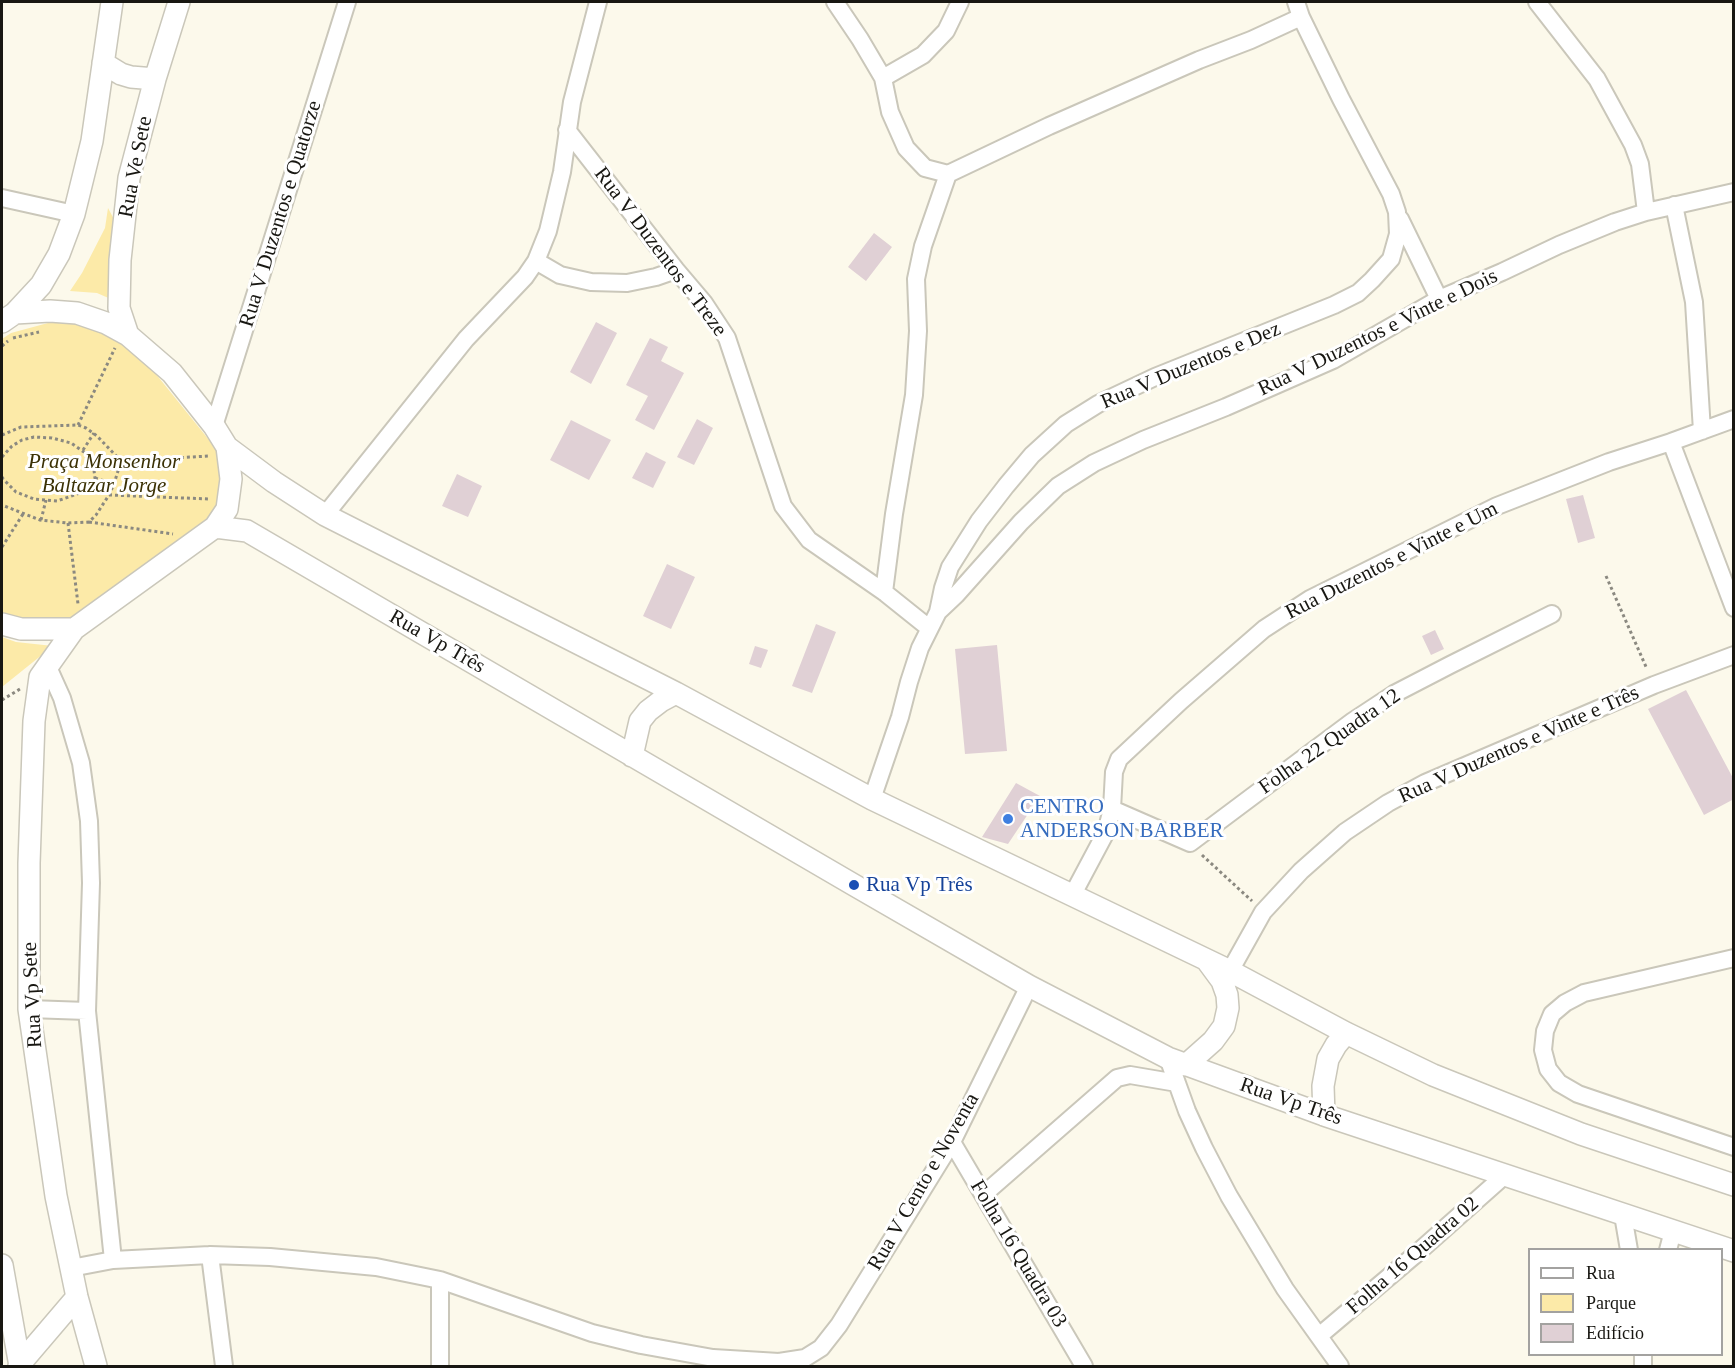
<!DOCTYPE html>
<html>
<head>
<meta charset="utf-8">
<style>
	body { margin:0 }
	#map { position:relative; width:1735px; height:1368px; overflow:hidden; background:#fcf9eb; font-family:"Times New Roman",serif }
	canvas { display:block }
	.frame { position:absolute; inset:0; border:3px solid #181712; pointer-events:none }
	.legend { position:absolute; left:1528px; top:1248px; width:195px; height:108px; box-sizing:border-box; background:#fff; border:2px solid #a3a2a0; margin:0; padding:8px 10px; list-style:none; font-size:18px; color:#181712 }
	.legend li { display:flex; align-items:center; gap:12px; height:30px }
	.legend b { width:30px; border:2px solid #a3a2a0 }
</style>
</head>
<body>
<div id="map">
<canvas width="1735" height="1368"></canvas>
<div class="frame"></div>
<ul class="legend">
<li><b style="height:8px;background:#fff"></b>Rua</li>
<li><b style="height:16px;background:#fceaa8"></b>Parque</li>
<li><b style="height:16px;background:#e0d0d5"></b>Edifício</li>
</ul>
</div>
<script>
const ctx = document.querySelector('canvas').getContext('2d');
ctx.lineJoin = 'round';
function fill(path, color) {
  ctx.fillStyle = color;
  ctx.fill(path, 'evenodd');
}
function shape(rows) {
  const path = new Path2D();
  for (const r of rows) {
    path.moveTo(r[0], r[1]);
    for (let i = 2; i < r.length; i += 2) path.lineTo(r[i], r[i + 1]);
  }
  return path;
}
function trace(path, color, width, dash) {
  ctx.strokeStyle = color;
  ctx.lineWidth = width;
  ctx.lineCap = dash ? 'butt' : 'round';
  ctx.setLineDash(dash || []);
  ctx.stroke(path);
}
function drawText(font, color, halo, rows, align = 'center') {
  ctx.font = font + ' "Times New Roman",serif';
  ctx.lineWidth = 6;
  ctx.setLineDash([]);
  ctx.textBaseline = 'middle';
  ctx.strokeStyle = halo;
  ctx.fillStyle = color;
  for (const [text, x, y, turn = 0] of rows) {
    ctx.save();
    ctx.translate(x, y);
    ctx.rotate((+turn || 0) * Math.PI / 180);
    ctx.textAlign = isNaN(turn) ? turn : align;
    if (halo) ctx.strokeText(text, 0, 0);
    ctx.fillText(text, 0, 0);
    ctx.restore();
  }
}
fill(shape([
	[108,208,116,223,113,300,97,293,70,291,82,273,105,228],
	[72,322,96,326,123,344,147,363,226,461,215,515,74,619,20,620,2,612,2,339,11,333,48,323],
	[2,637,16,642,53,646,2,687]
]), '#fceaa8');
fill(shape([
	[874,233,892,247,866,281,848,267],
	[596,322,617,333,591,384,570,372],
	[650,338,668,347,661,361,684,373,654,430,635,420,648,396,626,385],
	[697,419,713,428,694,465,677,457],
	[571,420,611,440,589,480,550,460],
	[646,452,666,462,653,488,632,478],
	[457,474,482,486,468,517,442,506],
	[1583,495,1595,538,1578,543,1566,499],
	[667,564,695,577,671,629,643,616],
	[816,624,836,632,812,693,792,686],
	[1435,630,1444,649,1431,655,1422,636],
	[997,645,1007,751,965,754,955,649],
	[755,646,768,650,761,668,749,664],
	[1686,690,1734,780,1734,799,1704,815,1648,709],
	[1016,783,1040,796,1008,844,982,837]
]), '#e0d0d5');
const minor = shape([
	[835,2,860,39,883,78,890,112,906,148,925,168,948,174,1049,126,1199,60,1251,40,1301,17],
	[1537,2,1597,79,1633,145,1640,164,1646,212],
	[883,78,923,55,946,31,960,2],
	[567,130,676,270,704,303,727,338,783,506,809,540,884,592,929,628],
	[2,198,74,214],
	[1674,205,1694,302,1702,431],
	[1400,219,1439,299],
	[536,261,560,275,591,282,627,283,656,277,676,270],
	[214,426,347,2],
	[1671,442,1734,608],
	[325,515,466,339,525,277,536,261,548,231,562,172,572,102,598,2],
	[884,592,894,514,914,395,918,331,916,279,923,246,948,174],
	[938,612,956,595,1021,522,1058,486,1094,463,1143,440,1226,407,1333,360,1439,299,1502,272,1559,245,1615,222,1646,212,1734,192],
	[48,667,62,698,81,763,89,821,91,883,87,1011,113,1260],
	[872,799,900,717,909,682,920,648,938,612,943,588,950,567,979,521,1006,486,1032,455,1066,424,1098,404,1155,377,1334,305,1358,293,1372,280,1391,259,1398,234,1397,212,1391,194,1341,99,1301,17,1296,2],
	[1112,809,1190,843,1353,721,1394,694,1450,665,1552,614],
	[1073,894,1106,832,1112,809,1114,772,1119,759,1181,701,1264,629,1310,599,1497,506,1609,462,1671,442,1734,419],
	[1734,958,1584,993,1565,1003,1552,1014,1545,1031,1543,1050,1548,1069,1559,1083,1578,1094,1734,1147],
	[1230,971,1263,912,1301,871,1345,832,1388,803,1425,783,1654,685,1734,655],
	[29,1009,87,1011],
	[1168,1058,1187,1111,1204,1148,1229,1196,1285,1289,1340,1366],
	[952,1142,1084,1366],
	[983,1195,1117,1078,1130,1075,1177,1083],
	[1623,1215,1629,1250],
	[1668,1250,1673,1231],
	[210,1255,224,1366],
	[71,1268,113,1260,210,1255,270,1257,376,1267,440,1280,592,1333,641,1345,713,1358,779,1362,805,1358,821,1348,839,1325,952,1142,1029,986],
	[440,1280,440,1366],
	[1319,1336,1416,1254,1505,1175],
	[1643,1366,1643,1354]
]);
const major = shape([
	[103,63,121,74,131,77,155,79],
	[15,313,41,285,59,254,74,214,92,141,112,2],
	[2,322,15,313,50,311,77,313,106,323,128,335,172,373,214,426,227,447,231,479,227,509,215,527,74,629,21,629,2,624],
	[128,335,119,308,120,260,129,178,155,79,179,2],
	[227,447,274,482,325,515,676,693,872,799,1230,971,1346,1033,1433,1075,1581,1134,1734,1185],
	[215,527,247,531,854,885,1029,986,1168,1058,1324,1115,1734,1251],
	[74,629,40,677,34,721,29,863,29,1009,56,1196,77,1297,96,1366],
	[632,756,640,721,648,711,661,701,676,693],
	[1186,1065,1213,1041,1224,1026,1228,1008,1227,995,1222,981,1208,962],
	[1324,1115,1323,1086,1328,1059,1336,1045,1346,1033],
	[2,1265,20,1366],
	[19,1365,77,1297]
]);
trace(minor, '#cac7ba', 20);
trace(major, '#cac7ba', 24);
trace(shape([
	[13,338,39,332],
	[2,346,8,341],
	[78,425,115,348],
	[2,435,21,427,78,425,86,428,97,436,121,461,114,484,109,495,96,515,89,522,68,523,40,520,2,505],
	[83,450,94,433],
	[2,457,12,446,22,440,34,437,52,438,71,443,84,452,93,463,95,478,91,485,83,492,57,501,34,499,16,492,3,479,2,475],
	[121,461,209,456],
	[95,478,114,484],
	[109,495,209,499],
	[41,520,46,500],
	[89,522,173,534],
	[68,523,78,604],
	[2,547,23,514],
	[1606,576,1647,669],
	[2,700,20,689],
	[1202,855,1252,901]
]), '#8b8980', 3, [3, 3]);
trace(minor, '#fff', 16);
trace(major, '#fff', 21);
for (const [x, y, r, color] of [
	[1008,819,6,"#3f7fe0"],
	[854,885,6,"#1a4fb4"]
]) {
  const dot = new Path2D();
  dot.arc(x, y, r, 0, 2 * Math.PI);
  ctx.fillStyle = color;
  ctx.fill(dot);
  trace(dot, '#fff', 2);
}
drawText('21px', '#181712', '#fff', [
	["Rua Ve Sete",136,167,-79],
	["Rua V Duzentos e Quatorze",281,214,-73],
	["Rua V Duzentos e Treze",660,252,53],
	["Rua V Duzentos e Vinte e Dois",1378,333,-26],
	["Rua V Duzentos e Dez",1191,366,-23],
	["Rua Duzentos e Vinte e Um",1392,561,-27],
	["Rua Vp Três",437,642,30],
	["Folha 22 Quadra 12",1330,742,-35],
	["Rua V Duzentos e Vinte e Três",1519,745,-24],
	["Rua Vp Sete",33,995,-93],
	["Rua Vp Três",1291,1102,19],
	["Rua V Cento e Noventa",924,1182,-60],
	["Folha 16 Quadra 03",1018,1254,59],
	["Folha 16 Quadra 02",1413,1256,-41]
]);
drawText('italic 21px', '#3b3105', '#fff', [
	["Praça Monsenhor",104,462],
	["Baltazar Jorge",104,486]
]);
drawText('21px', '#366cbe', '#fff', [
	["CENTRO",1020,807],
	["ANDERSON BARBER",1020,831]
], 'left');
drawText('21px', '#164399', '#fff', [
	["Rua Vp Três",866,885]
], 'left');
</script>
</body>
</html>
